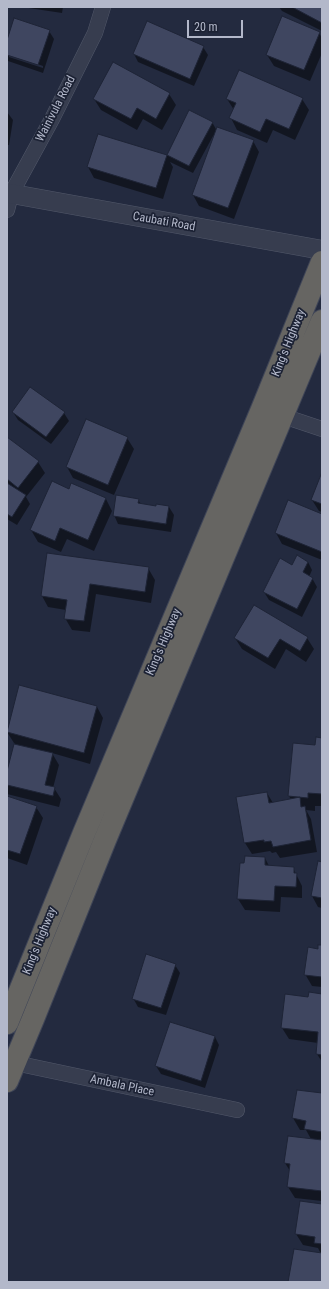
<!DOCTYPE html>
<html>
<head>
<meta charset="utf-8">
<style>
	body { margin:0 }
	#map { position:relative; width:329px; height:1289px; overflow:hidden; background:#232a3f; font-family:"Roboto Condensed",sans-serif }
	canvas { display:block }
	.frame { position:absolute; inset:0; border:8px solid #b3b8ca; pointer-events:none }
	.scale { position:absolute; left:187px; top:20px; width:56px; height:18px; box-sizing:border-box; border:2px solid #b3b8ca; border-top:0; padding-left:5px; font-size:12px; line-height:14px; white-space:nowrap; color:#b3b8ca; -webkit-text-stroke:3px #1c2234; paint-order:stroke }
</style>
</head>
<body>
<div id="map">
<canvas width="329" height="1289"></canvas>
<div class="frame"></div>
<div class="scale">20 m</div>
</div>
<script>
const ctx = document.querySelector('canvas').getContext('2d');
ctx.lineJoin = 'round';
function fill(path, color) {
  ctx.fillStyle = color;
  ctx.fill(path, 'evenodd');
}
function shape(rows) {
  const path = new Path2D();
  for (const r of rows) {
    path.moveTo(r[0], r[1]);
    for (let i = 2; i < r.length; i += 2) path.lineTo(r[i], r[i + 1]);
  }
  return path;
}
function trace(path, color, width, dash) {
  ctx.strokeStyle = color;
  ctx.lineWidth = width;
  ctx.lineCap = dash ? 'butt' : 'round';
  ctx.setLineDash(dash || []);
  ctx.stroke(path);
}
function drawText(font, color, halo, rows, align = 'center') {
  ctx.font = font + ' "Roboto Condensed",sans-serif';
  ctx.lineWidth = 3.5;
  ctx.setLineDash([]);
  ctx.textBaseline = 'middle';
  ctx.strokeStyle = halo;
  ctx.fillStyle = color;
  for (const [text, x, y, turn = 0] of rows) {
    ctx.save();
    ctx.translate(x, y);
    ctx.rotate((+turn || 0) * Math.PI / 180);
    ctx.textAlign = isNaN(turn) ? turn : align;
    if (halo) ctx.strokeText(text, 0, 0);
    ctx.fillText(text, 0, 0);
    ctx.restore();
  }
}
fill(shape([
	[22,7,63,7,62,13],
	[279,7,322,7,322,31,282,11],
	[49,31,54,39,43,73,8,61,7,59,7,43],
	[9,54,43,66,43,68,9,57],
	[319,33,322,38,322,53,310,81,274,66,267,55],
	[203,47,208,55,194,86,138,62,134,54],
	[169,94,176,105,162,130,143,119,137,130,101,110,94,99],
	[227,99,302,99,309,110,295,140,273,130,267,143,237,130,231,118,234,110],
	[190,111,212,122,217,131,253,141,259,152,234,219,199,206,193,195,215,137,213,136,193,173,170,162,173,167,163,199,94,178,88,167,98,135,168,156],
	[7,112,13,120,9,145,7,145],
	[13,412,64,413,69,421,51,444,18,420],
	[7,438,38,462,45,473,26,497,30,504,17,525,7,519],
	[127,438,134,449,114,495,73,478,67,467],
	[322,475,322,512,319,511,312,500],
	[72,485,106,499,112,511,94,551,67,539,61,552,38,542,31,530,69,490],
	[138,500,141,504,156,507,169,507,174,515,171,532,118,524,114,515],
	[322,515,322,560,282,544,276,533],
	[308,562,312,570,309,577,312,578,317,587,302,617,269,600,264,592,292,566],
	[148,568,155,580,151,603,96,594,90,632,72,630,65,618,66,610,48,607,42,596],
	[235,638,307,638,314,649,306,662,286,649,275,669,242,649],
	[97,707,103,718,90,764,52,753,59,765,53,788,54,788,61,799,59,807,7,794,7,772,8,773,15,744,14,743,7,732],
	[322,739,322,806,315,806,315,811,306,810,311,819,317,852,280,858,276,852,272,853,270,851,252,854,245,843,267,793,273,803,291,800,289,796,316,746],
	[7,797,36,807,43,818,27,865,7,858],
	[265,858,269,866,293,868,302,886,302,898,281,897,280,912,245,910,238,899,241,864],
	[322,863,322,908,318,907,312,896],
	[322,946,322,987,312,986,305,974,318,950],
	[175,965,180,973,166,1015,138,1007,133,998],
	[286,995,309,998,322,995,322,1062,317,1054,318,1043,289,1039,282,1028],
	[215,1037,219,1045,205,1088,161,1074,156,1066],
	[322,1094,322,1201,295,1198,288,1187,290,1171,285,1163,311,1139,306,1130,300,1130,293,1118],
	[322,1205,322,1282,289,1282,321,1254,318,1248,303,1245,296,1234]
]), '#0007');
const building = shape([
	[292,7,322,7,322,23,292,7],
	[282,16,320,32,304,70,266,55,282,16],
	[14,18,50,30,38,65,7,55,7,40,14,18],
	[147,21,204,46,190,79,133,54,147,21],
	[113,62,170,93,156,119,137,108,131,119,93,99,113,62],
	[239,70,303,98,289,129,266,119,260,132,229,118,236,103,226,99,239,70],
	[189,110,213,122,189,166,167,155,189,110],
	[217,127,254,140,228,208,192,195,217,127],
	[98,134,167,155,156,188,87,167,98,134],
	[30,387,65,412,46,437,12,412,30,387],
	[86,419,128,437,108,485,66,467,86,419],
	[7,437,39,461,18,488,7,479,7,437],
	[322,472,322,504,311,500,322,472],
	[52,481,69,489,71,483,106,498,88,540,60,528,55,541,30,530,52,481],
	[7,483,26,495,12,517,7,514,7,483],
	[116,495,139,499,138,503,156,506,156,504,169,506,166,524,113,516,116,495],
	[288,500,322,514,322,552,275,533,288,500],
	[47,553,149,567,145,592,90,584,84,621,64,619,67,600,41,596,47,553],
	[297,555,308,562,303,572,313,578,297,609,263,592,280,558,292,565,297,555],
	[254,605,308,637,300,651,280,639,268,658,234,638,254,605],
	[19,685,97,706,84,753,7,732,19,685],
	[316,737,322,738,322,794,308,793,308,798,288,796,293,743,315,745,316,737],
	[14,744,53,753,45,785,55,787,53,796,7,785,7,771,14,744],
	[267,792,269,803,300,797,301,807,305,806,311,840,273,847,271,841,264,842,264,840,244,843,236,797,267,792],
	[7,796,37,806,20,854,7,850,7,796],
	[245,856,265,857,265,865,294,867,294,873,297,873,296,887,275,886,274,901,237,899,240,863,244,863,245,856],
	[318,861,322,862,322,898,311,896,318,861],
	[318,945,322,945,322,977,304,975,308,947,318,949,318,945],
	[146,954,176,964,161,1008,132,999,146,954],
	[309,992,322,994,322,1055,316,1054,318,1032,281,1028,285,994,308,997,309,992],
	[170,1022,215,1036,201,1081,155,1066,170,1022],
	[297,1090,322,1093,322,1132,304,1129,306,1121,292,1118,297,1090],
	[288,1136,322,1140,322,1191,287,1187,290,1164,284,1163,288,1136],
	[300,1201,322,1204,322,1244,314,1243,315,1237,295,1234,300,1201],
	[294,1249,322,1253,322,1282,288,1282,294,1249]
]);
fill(building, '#3f4660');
trace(building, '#1e2436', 1);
const minor = shape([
	[7,210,11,194,52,119,95,33,103,7],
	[274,412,283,416,322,429],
	[7,1061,15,1063,237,1110]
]);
const tertiary = shape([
	[7,193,322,250]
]);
const trunk = shape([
	[7,1023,84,833,263,407,322,262],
	[7,1081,33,1019,105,840,322,321]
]);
trace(minor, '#52586a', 16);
trace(tertiary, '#52586a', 20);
trace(trunk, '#3f4557', 24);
trace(minor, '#373d4f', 15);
trace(tertiary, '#373d4f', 19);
trace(trunk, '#666562', 22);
drawText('12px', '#b3b8ca', '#1c2234', [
	["Wainivula Road",56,109,-63],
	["Caubati Road",164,222,10],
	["King's Highway",289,343,-68],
	["King's Highway",164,642,-67],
	["King's Highway",40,941,-68],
	["Ambala Place",122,1086,12]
]);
</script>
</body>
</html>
